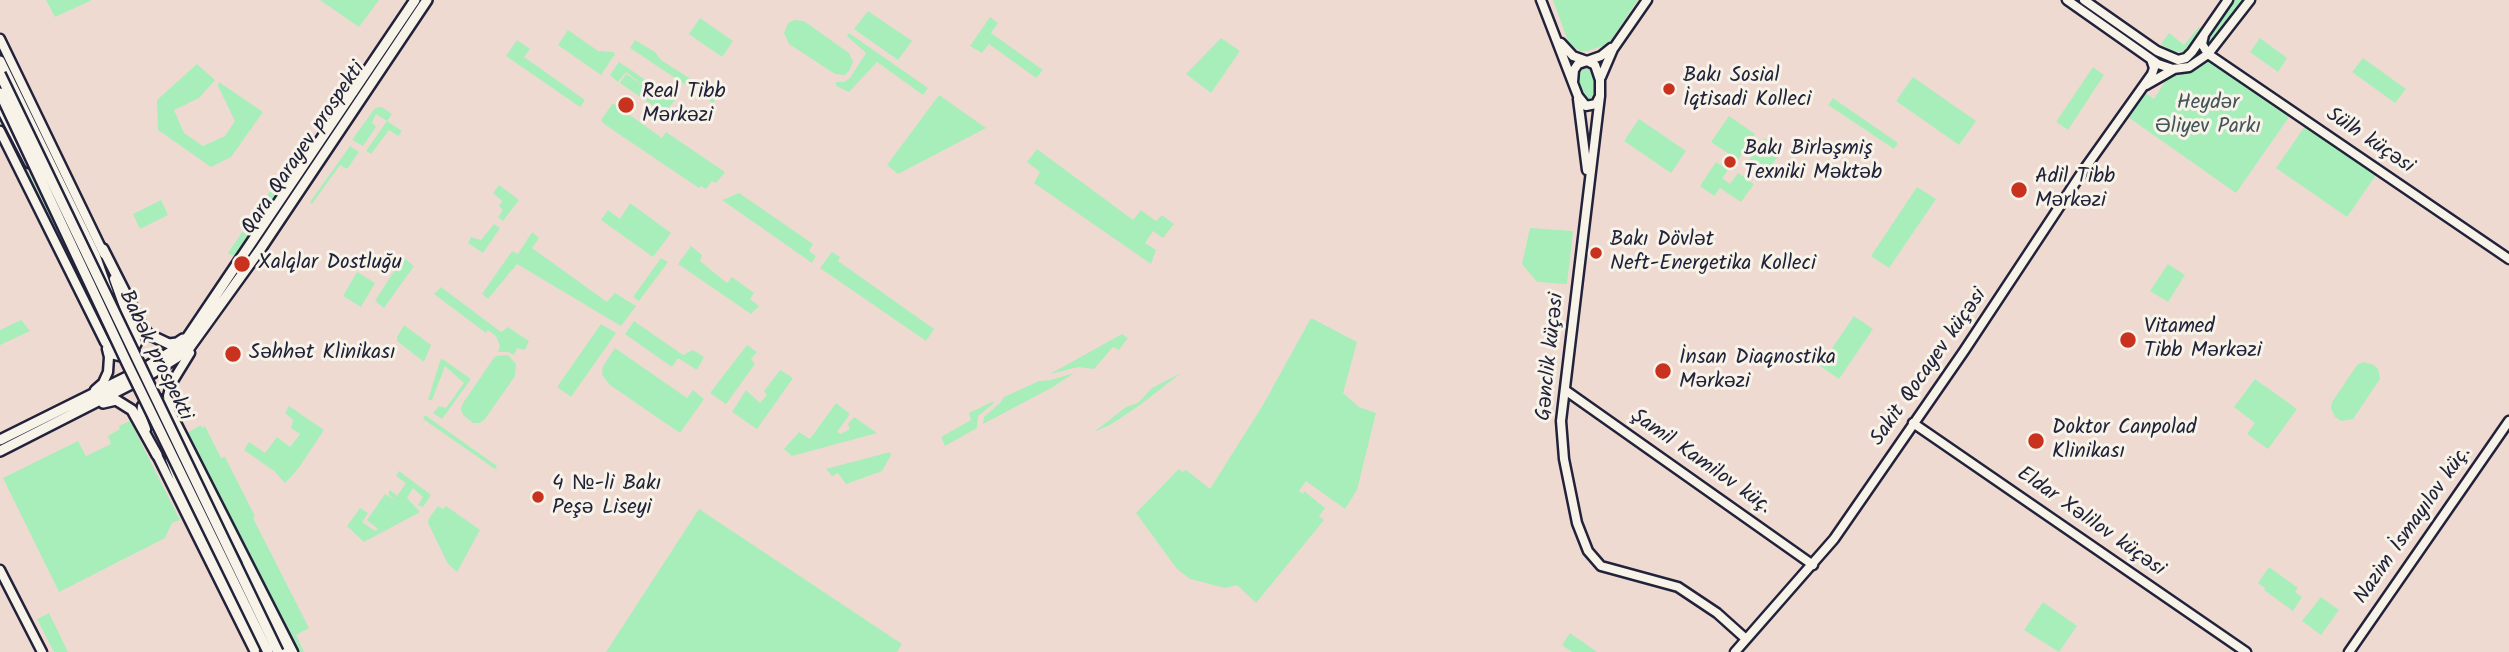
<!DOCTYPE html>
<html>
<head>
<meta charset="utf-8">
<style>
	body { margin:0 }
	canvas { display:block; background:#efdad2 }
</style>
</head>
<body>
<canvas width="2509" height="652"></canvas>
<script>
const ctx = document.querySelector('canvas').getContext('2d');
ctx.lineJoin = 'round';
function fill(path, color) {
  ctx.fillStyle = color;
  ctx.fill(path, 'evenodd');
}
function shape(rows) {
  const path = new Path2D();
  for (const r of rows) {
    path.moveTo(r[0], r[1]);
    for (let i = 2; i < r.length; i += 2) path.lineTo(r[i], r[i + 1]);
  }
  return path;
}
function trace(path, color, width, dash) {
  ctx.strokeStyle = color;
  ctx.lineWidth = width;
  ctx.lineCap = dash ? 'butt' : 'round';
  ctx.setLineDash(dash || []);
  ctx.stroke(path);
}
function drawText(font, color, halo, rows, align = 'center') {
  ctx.font = font + ' Kalam,sans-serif';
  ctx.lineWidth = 6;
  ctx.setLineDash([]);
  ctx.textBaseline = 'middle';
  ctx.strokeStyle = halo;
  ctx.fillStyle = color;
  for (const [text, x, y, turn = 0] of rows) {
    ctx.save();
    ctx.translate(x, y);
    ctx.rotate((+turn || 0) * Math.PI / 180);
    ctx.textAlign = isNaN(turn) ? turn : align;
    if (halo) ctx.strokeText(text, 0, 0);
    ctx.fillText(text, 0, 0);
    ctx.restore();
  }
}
fill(shape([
	[46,0,92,0,55,17],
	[320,0,379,0,359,27],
	[1553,0,1638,0,1611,40,1603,46,1587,51,1580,51,1569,44],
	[2233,0,2245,0,2215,42,2211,41,2208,37],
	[868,11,912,41,898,60,854,29],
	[990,17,998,23,991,33,1043,70,1036,78,989,44,982,53,970,46],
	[700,18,733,41,722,57,689,34],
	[794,20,804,21,849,53,853,62,849,71,845,75,835,74,789,44,784,33,788,23],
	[2199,27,2201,29,2184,52,2173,52,2161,44,2169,33,2184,45],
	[568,30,598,51,613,52,615,54,601,75,558,45],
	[849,33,928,88,923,95,877,62,849,92,836,86,836,82,844,82,850,78,866,53,847,36],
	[1221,38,1240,51,1211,93,1186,74],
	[2260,38,2287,58,2278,72,2250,52],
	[517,40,530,49,524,57,585,100,580,107,506,56],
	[635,40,655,52,661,60,717,96,713,103,630,48],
	[2363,58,2406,89,2395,103,2352,72],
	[2209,61,2289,117,2236,193,2128,117,2145,93,2154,99,2166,80],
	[619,62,675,100,664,113,620,83,626,74,644,86,641,91,645,87,626,72,618,82,610,75],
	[197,64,215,80,199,98,174,110,184,133,203,146,225,136,235,121,218,86,219,82,263,112,231,157,211,167,158,130,157,100],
	[2093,67,2104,75,2068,130,2056,122],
	[1583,69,1590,69,1595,74,1594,94,1590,99,1586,99,1583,95,1578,77],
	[1913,77,1976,121,1959,145,1896,101],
	[939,95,986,128,898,174,887,165],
	[1833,98,1898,143,1894,149,1828,105],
	[613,103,662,138,666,132,725,172,716,183,712,181,706,189,701,186,699,188,604,124,601,120],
	[382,107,392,114,387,121,402,131,398,136,389,130,371,154,366,151,387,121,376,114,372,123,376,127,363,146,352,140,375,108],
	[0,115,119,353,115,352,0,122],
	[1729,116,1755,134,1738,160,1711,142],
	[1639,119,1686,151,1671,173,1624,141],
	[2305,126,2376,175,2347,217,2276,168],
	[1764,138,1782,150,1763,178,1745,166],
	[305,140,311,145,235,257,228,253],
	[350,146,359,152,347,169,340,165,312,204,310,202],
	[1037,149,1133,220,1141,210,1156,221,1162,215,1174,224,1163,238,1153,231,1145,243,1156,250,1151,264,1034,183,1040,172,1027,162],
	[1716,162,1728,170,1722,178,1730,184,1738,173,1754,184,1741,202,1720,188,1714,196,1700,186],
	[499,185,519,200,503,221,498,217,503,210,499,206,502,201,493,193],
	[1917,187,1936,199,1889,268,1871,256],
	[739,193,813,244,809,251,816,256,812,263,722,200],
	[161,200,168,215,140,229,133,214],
	[630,203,671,233,653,257,601,220,608,210,620,219],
	[494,224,500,228,483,253,468,243,471,237,481,240],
	[1530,228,1573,231,1567,284,1537,282,1522,264],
	[532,232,539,238,532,248,607,302,615,293,636,306,621,326,517,264,488,299,482,294,512,251,518,254],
	[691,246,702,255,700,261,727,283,732,277,754,293,750,299,759,306,751,314,678,264],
	[832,252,840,257,838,261,934,329,926,341,820,268],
	[403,257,414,266,384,308,375,301],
	[661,258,668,262,639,301,633,297],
	[2168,264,2185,275,2168,302,2150,291],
	[357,272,375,283,361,307,343,296],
	[441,287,501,332,508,327,529,341,525,350,517,348,514,355,508,352,498,352,500,346,496,336,488,330,486,333,434,294],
	[1854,316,1873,329,1839,379,1820,366],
	[1311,318,1357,342,1343,393,1359,407,1376,413,1357,490,1345,509,1306,481,1299,491,1303,494,1304,491,1325,508,1319,516,1324,520,1256,603,1237,585,1225,588,1206,583,1190,579,1177,569,1136,513,1179,469,1182,472,1186,470,1210,489,1263,405],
	[21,320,30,331,0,345,0,330],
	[634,321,683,355,693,350,704,357,697,370,678,358,672,367,625,334],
	[601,324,616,333,571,397,557,387],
	[404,325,431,345,424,362,397,341,397,337],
	[1122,334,1128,338,1119,350,1113,347,1094,369,1078,367,1050,374],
	[747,345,757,352,751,359,755,364,726,404,710,393],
	[615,348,687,398,693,390,704,399,680,433,610,385,602,375,603,366],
	[508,355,516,364,515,376,485,419,480,423,473,423,463,415,461,409,463,403,493,359,496,356],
	[441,358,471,379,442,419,433,413,439,406,446,408,464,383,445,366,432,400,428,400],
	[2363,362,2374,365,2378,369,2380,379,2353,419,2341,421,2335,417,2331,408,2332,402,2357,365],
	[780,370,793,378,757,429,732,412,746,390,760,403,767,395,764,391],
	[1074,373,1053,387,983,424,984,417,1000,403,1004,397,1039,381,1051,380],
	[1181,373,1140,405,1110,425,1094,432,1126,407,1138,403,1152,388],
	[2255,379,2297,409,2268,449,2247,434,2255,423,2234,407],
	[994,401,993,404,978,416,977,428,945,446,941,437,971,420,969,413],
	[836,403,850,414,837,432,841,434,850,429,848,424,854,417,877,433,792,456,784,449,799,432,810,439],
	[289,406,324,430,298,469,285,483,274,471,244,450,249,442,265,453,277,437,290,447,300,434,291,428,293,420,285,413],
	[425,415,497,466,495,469,423,419],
	[130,421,180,520,172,523,165,538,59,592,3,478,78,441,86,456,111,444,108,436,120,429,119,426],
	[201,425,202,428,205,426,221,458,225,457,255,516,253,518,309,628,296,635,304,652,297,652,187,433],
	[890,452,891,455,882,471,846,484,838,473,832,476,826,469],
	[399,471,431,495,423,507,418,505,423,497,413,488,407,498,420,512,364,542,347,526,360,508,368,513,362,522,375,531,378,529,367,520,385,494,396,501,388,494,390,490,397,496,406,483,396,476],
	[438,506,443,509,446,506,480,530,457,572,448,564,428,523,429,518],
	[699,509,902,644,897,652,606,652],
	[2269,567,2298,588,2295,592,2302,597,2293,611,2264,590,2265,588,2258,583],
	[2321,597,2339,610,2321,635,2302,621],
	[2043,602,2077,626,2059,652,2024,630],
	[49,613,68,652,54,652,37,619],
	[1570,633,1597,652,1572,652,1562,645]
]), '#a7eeba');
const secondary = shape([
	[1541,0,1578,96,1586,106,1596,104,1600,96,1600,80,1595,65,1587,61,1578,64,1574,70,1573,82],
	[2067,0,2158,64,2173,69,2189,67,2208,54,2250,0],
	[2084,0,2157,51,2178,60,2186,58,2192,52,2228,0],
	[2204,35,2202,44,2208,54,2509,259],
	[0,39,104,254],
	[1561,43,1573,56,1587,61,1601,56,1611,48],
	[1601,77,1613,49,1647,0],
	[2146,85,2174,69],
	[1600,96,1561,421,1564,459,1577,523,1588,551,1601,566,1678,587,1717,613,1746,639],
	[1578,99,1587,170],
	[0,107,29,163],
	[0,131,105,342,115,355,123,357,131,354,137,343,114,279],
	[95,390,103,383,108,372,109,357,107,349],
	[1565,390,1813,565],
	[170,408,168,396,171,384,190,353],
	[1913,423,2246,652],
	[146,429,141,415,142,406,147,400,159,399,170,411,293,652],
	[155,451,255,652],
	[170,459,189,508,257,647],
	[242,567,285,652],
	[0,570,42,652],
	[1735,652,1834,539,1964,351,2083,171,2152,74,2154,68,2151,59],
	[2349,652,2509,421]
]);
const primary = shape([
	[0,61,95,255,108,292],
	[103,249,142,326,148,334,169,344,177,343,183,339],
	[103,403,116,400,132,410,157,455],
	[0,440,145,368,183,344,415,0],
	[0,451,151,374,187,351,259,251,427,0]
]);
trace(secondary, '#22223b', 13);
trace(primary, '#22223b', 14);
trace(secondary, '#f7f3e8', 8);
trace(primary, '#f7f3e8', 9);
const primaryBridge = shape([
	[0,74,278,652],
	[0,93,127,363,268,652]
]);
trace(primaryBridge, '#22223b', 14, []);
trace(primaryBridge, '#f7f3e8', 9);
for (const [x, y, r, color] of [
	[1669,89,7,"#c8321e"],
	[626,105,9,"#c8321e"],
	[1730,162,7,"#c8321e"],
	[2019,190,9,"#c8321e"],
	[1596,253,7,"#c8321e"],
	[242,264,9,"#c8321e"],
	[2128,340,9,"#c8321e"],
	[233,354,9,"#c8321e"],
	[1663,371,9,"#c8321e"],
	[2036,441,9,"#c8321e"],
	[538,497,7,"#c8321e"]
]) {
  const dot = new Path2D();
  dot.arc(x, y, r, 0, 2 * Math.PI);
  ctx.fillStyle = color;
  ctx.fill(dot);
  trace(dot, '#f7f3e8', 2.5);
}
drawText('21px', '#22223b', '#f7f3e8', [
	["Bakı Sosial",1683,77],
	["İqtisadi Kolleci",1683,101],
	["Real Tibb",642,93],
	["Mərkəzi",642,117],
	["Bakı Birləşmiş",1744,150],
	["Texniki Məktəb",1744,174],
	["Adil Tibb",2035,178],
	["Mərkəzi",2035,202],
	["Bakı Dövlət",1610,241],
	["Neft-Energetika Kolleci",1610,265],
	["Xalqlar Dostluğu",258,264],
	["Vitamed",2144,328],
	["Tibb Mərkəzi",2144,352],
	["Səhhət Klinikası",249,354],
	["İnsan Diaqnostika",1679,359],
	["Mərkəzi",1679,383],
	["Doktor Canpolad",2052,429],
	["Klinikası",2052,453],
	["4 №-li Bakı",552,485],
	["Peşə Liseyi",552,509]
], 'left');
drawText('21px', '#43555b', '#f7f3e8', [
	["Heydər",2208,104],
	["Əliyev Parkı",2208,128]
]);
drawText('21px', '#22223b', '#f7f3e8', [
	["Sülh küçəsi",2369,142,34],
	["Qara Qarayev prospekti",305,149,-56],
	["Babək prospekti",154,356,64],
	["Gənclik küçəsi",1552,357,-84],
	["Sakit Qocayev küçəsi",1930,368,-55],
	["Şamil Kamilov küç.",1700,463,35],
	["Eldar Xəlilov küçəsi",2090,523,35],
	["Nazim İsmayılov küç.",2414,526,-55]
]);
</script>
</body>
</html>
